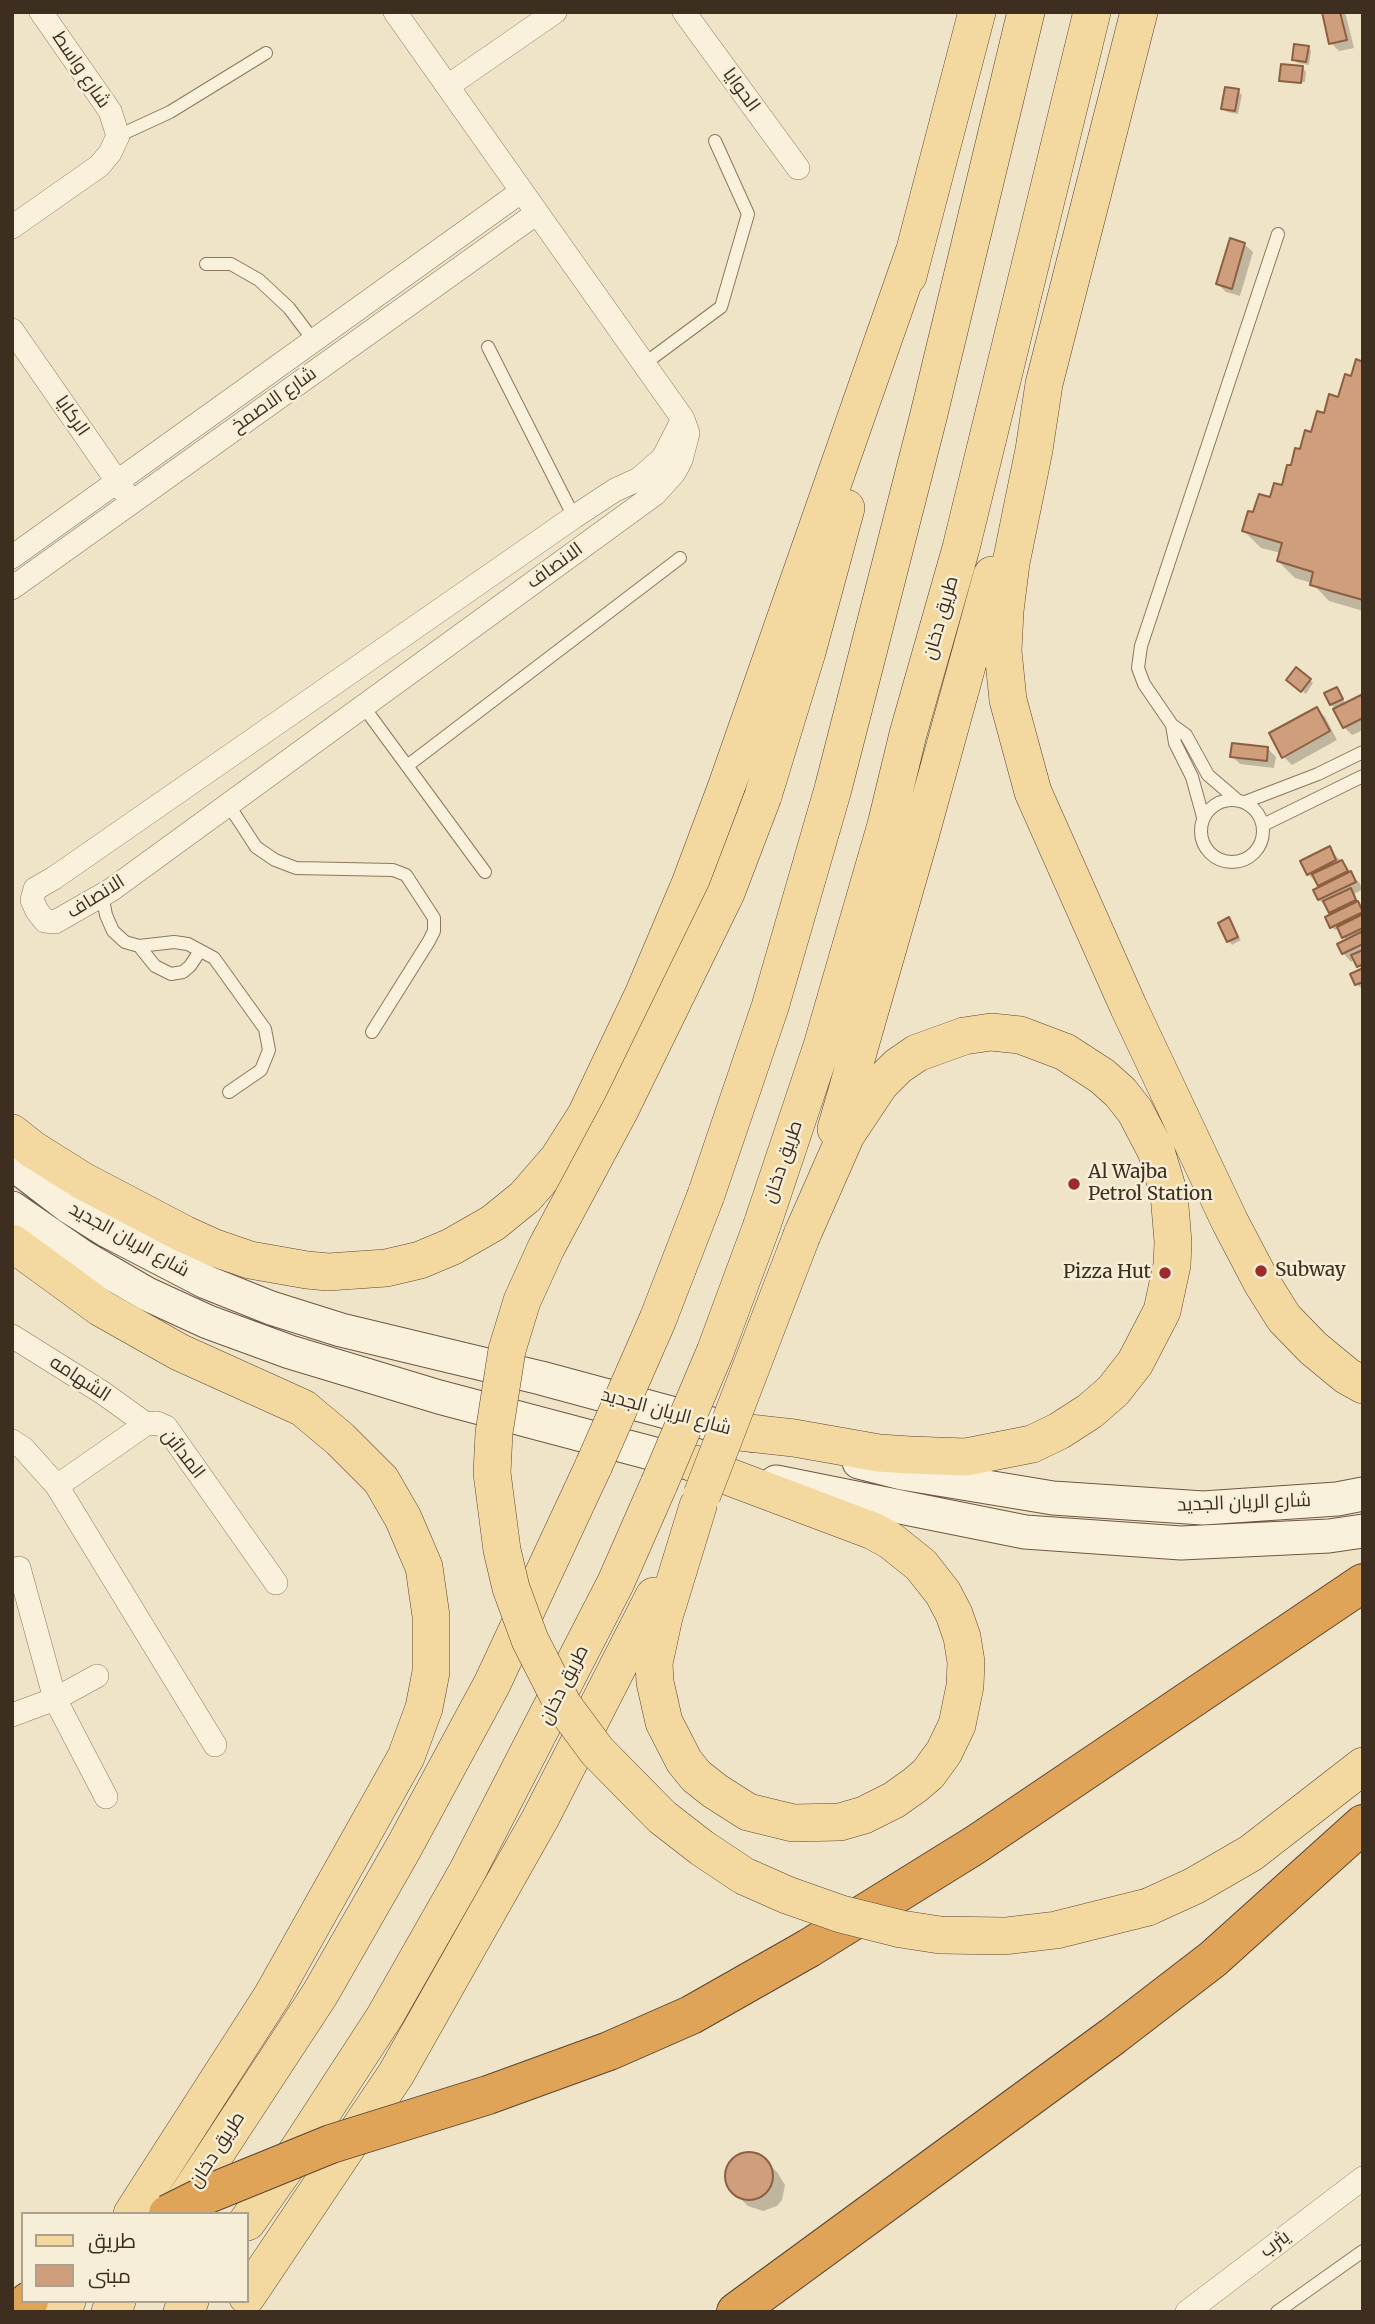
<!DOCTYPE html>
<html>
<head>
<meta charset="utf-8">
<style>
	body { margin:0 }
	#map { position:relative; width:1375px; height:2324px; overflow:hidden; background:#f0e4c8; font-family:Merriweather,Cairo,serif }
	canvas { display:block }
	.frame { position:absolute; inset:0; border:14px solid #3d2e20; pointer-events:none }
	.legend { position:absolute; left:21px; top:2212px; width:228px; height:91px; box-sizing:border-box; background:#f7eed8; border:2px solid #ada18e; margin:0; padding:9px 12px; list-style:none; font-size:21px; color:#3d2e20 }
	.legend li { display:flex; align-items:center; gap:14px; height:35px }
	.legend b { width:35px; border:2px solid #ada18e }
</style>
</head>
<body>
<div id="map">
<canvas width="1375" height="2324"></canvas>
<div class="frame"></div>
<ul class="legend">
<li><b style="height:9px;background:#f3d9a0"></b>طريق</li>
<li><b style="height:19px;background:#cf9f7d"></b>مبنى</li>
</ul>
</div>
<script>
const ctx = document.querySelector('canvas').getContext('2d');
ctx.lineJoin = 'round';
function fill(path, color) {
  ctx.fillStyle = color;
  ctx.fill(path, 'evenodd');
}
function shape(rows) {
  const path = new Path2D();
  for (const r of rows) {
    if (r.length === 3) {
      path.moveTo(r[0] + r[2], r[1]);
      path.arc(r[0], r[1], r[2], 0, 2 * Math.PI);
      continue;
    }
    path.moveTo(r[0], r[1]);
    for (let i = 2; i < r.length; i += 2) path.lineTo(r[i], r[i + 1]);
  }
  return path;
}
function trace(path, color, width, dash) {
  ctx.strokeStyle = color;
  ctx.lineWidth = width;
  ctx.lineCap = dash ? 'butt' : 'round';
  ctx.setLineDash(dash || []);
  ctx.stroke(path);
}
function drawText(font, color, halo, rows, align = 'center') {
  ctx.font = font + ' Merriweather,Cairo,serif';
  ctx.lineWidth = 5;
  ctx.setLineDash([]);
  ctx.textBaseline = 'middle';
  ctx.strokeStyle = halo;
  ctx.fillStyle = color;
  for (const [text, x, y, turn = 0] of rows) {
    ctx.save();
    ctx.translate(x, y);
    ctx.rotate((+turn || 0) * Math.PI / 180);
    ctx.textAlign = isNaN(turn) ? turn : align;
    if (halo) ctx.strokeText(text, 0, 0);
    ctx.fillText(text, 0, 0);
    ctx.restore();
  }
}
fill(shape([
	[1323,12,1345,12,1354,48,1339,51,1331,43],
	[1308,47,1311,51,1309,65,1298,63,1294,60],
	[1303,68,1306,72,1305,82,1281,81],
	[1238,91,1242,95,1238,114,1227,112,1223,108],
	[1244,244,1253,252,1240,296,1226,292,1218,284],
	[1363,363,1363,611,1329,601,1312,583,1295,578,1278,561,1281,553,1261,548,1244,531,1255,514,1283,487,1297,450,1301,451],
	[1310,680,1313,683,1306,694,1292,683],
	[1336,689,1346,704,1363,696,1363,730,1352,735,1344,727,1326,694],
	[1317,709,1325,717,1337,740,1292,765,1284,757],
	[1268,749,1276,757,1274,768,1240,764,1232,756],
	[1329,849,1345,865,1350,874,1359,882,1363,889,1354,894,1363,911,1363,990,1357,984,1362,970,1355,959,1351,962,1343,953,1347,941,1339,928,1335,930,1332,927,1333,915,1319,899,1322,888,1308,874],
	[1229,920,1241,940,1232,945,1229,941],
	[749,2153,763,2159,777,2172,785,2185,782,2200,777,2206,763,2211,748,2206,735,2193,727,2180,730,2164,735,2159]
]), '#0003');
const building = shape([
	[1322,12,1340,12,1347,40,1329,44,1322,12],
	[1294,44,1309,46,1306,62,1292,60,1294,44],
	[1281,64,1303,66,1301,83,1279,81,1281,64],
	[1225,87,1239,89,1235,111,1221,109,1225,87],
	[1230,238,1245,243,1232,289,1216,284,1230,238],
	[1356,359,1363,362,1363,600,1310,585,1313,572,1277,561,1282,543,1242,531,1248,511,1253,512,1259,494,1270,497,1274,483,1282,485,1287,465,1291,465,1295,448,1300,449,1305,430,1311,432,1317,411,1324,413,1329,394,1338,397,1345,374,1351,376,1356,359],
	[1296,667,1311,679,1301,692,1286,680,1296,667],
	[1337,687,1343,699,1330,705,1324,693,1337,687],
	[1363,694,1363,718,1343,728,1333,709,1363,694],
	[1317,707,1330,731,1282,758,1269,733,1317,707],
	[1232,743,1268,747,1267,761,1230,757,1232,743],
	[1330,846,1336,860,1307,875,1300,861,1330,846],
	[1342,860,1348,871,1318,886,1312,874,1342,860],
	[1351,871,1356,882,1318,900,1313,890,1351,871],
	[1351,888,1356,900,1329,913,1323,901,1351,888],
	[1358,901,1363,912,1330,928,1325,917,1358,901],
	[1363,914,1363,928,1342,938,1337,927,1363,914],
	[1229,917,1238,937,1227,942,1218,923,1229,917],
	[1363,931,1363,944,1342,954,1337,944,1363,931],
	[1363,950,1363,964,1357,967,1351,955,1363,950],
	[1363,968,1363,982,1355,985,1350,974,1363,968],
	[749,2176,24]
]);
fill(building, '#cf9f7d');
trace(building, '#8d5f41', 2);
const lane = shape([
	[118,136,170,112,266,53],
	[206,264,231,264,259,280,289,308,314,341],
	[488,347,574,517],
	[644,364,721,307,748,214,715,141],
	[363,706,485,872],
	[1172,725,1144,684,1138,668,1141,646,1278,234],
	[407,766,680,558],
	[1232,831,31],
	[1245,802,1318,774,1363,752],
	[228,804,256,847,275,860,296,868,393,870,406,875,434,918,434,931,429,941,372,1032],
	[1203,817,1192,777,1175,743,1172,725,1186,735,1208,775,1236,799],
	[1263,825,1363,776],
	[102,894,106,915,113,931,125,942,139,946,174,942,188,944,214,958,265,1029,269,1050,261,1070,229,1092],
	[139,946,155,966,171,974,183,972,190,966,200,951],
	[1277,2312,1363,2251]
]);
const street = shape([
	[395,12,683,419,688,433,681,460,674,473,655,494,111,890,55,922,45,921,37,911,32,900,35,889,54,878,574,517,615,490,639,479,663,458,683,419],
	[684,12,798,168],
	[448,86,555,12],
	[12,227,99,166,110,153,118,136,110,111,41,12],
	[12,330,126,494],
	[12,557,522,191],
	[12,588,537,213],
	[12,1336,103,1393,146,1424],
	[12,1441,23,1448,57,1486,215,1745],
	[57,1486,146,1424,157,1423,166,1427,276,1583],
	[97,1676,55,1699,106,1797],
	[12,1715,55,1699,19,1568],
	[1187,2312,1363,2178]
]);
const secondary = shape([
	[12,1163,68,1206,106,1230,206,1282,271,1308,341,1330,541,1378,752,1435],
	[12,1208,83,1257,147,1294,208,1322,290,1352,439,1397,696,1465],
	[859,1462,902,1473,1053,1498,1203,1508,1337,1499,1363,1494],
	[776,1482,1025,1532,1181,1543,1329,1536,1363,1531]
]);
const primary = shape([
	[1139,12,1044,384,1034,450,1011,563,1005,611,1003,651,1008,700,1033,792,1129,1008,1230,1222,1262,1283,1284,1318,1313,1348,1347,1376,1363,1385],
	[908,276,977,12],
	[763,796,807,652,846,508],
	[836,1129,919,840,992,575],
	[12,1133,32,1149,83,1181,184,1234,215,1248,250,1260,307,1270,328,1272,386,1268,420,1260,451,1247,493,1223,525,1197,558,1159,586,1115,643,995,690,884,726,788,914,252],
	[706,1195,770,1007,833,789,928,418,1026,12],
	[762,1225,822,1046,886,825,908,734,961,548,1092,12],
	[12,1243,101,1308,179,1352,303,1408,340,1439,381,1480,403,1518,424,1567,431,1616,431,1672,424,1708,406,1757,272,1996,132,2214],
	[740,1432,794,1438,879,1453,910,1455,966,1457,1032,1444,1059,1431,1090,1411,1113,1391,1135,1363,1162,1311,1172,1265,1173,1242,1169,1194,1156,1151,1135,1111,1120,1092,1102,1076,1065,1052,1020,1035,991,1032,964,1036,917,1053,898,1066,880,1084,846,1135,802,1235],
	[695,1464,873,1531,891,1541,921,1565,943,1593,954,1614,962,1637,966,1662,965,1686,957,1725,944,1752,928,1774,915,1785,894,1800,864,1815,840,1822,793,1823,748,1812,715,1791,696,1776,684,1761,664,1722,655,1682,654,1663,664,1617,698,1506],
	[1148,1907,1194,1886,1251,1853,1363,1766],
	[176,2214,320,1994,404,1847,492,1684,594,1465],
	[247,2222,298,2150,385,2016,467,1872,616,1582,659,1484],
	[247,2296,396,2074,540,1819,654,1596],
	[59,2312,67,2301],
	[110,2312,117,2301],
	[182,2312,190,2301]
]);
const highway = shape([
	[809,1948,975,1845,1363,1583],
	[16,2312,29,2301],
	[736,2312,1113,2036,1213,1959,1363,1824]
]);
trace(lane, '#8d765c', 14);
trace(street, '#8d765c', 24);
trace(secondary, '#6f573f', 35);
trace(primary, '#5b4430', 38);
trace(highway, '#5b4430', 40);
trace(lane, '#faf1dc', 12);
trace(street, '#faf1dc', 23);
trace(secondary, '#faf1dc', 33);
trace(primary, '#f3d9a0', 37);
trace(highway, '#e0a458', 38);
const primaryBridge = shape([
	[763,796,726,893,621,1108,546,1248,522,1301,507,1350,494,1433,492,1473,502,1550,511,1588,530,1640,563,1705,597,1751,662,1817,702,1848,744,1876,787,1895,841,1914,901,1929,940,1935,1005,1936,1056,1930,1148,1907],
	[594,1465,658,1319,706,1195],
	[659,1484,715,1352,762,1225],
	[702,1495,802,1235]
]);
const highwayBridge = shape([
	[168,2214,208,2194,331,2144,488,2095,609,2051,691,2015,809,1948]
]);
trace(primaryBridge, '#5b4430', 38, []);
trace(highwayBridge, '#5b4430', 40, []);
trace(primaryBridge, '#f3d9a0', 37);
trace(highwayBridge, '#e0a458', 38);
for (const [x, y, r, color] of [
	[1074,1184,7,"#9e2a2b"],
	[1261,1271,7,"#9e2a2b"],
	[1165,1273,7,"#9e2a2b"]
]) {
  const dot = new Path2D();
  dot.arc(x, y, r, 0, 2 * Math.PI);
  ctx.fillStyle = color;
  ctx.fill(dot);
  trace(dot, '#f7eed8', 2.5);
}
drawText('19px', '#3d2e20', '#f7eed8', [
	["شارع واسط",81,70,56],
	["الحوايا",741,90,54],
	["شارع الاصمخ",274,400,-35],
	["الركايا",72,416,55],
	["الانصاف",555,566,-36],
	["طريق دخان",941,618,-74],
	["الانصاف",96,897,-32],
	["طريق دخان",783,1162,-71],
	["شارع الريان الجديد",129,1240,29],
	["الشهامه",80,1379,33],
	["شارع الريان الجديد",666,1412,15],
	["المدائن",183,1454,52],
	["شارع الريان الجديد",1244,1503,-2],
	["طريق دخان",564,1685,-63],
	["طريق دخان",217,2150,-57],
	["يثرب",1275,2244,-37]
]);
drawText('19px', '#3d2e20', '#f7eed8', [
	["Al Wajba",1088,1173],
	["Petrol Station",1088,1195],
	["Subway",1275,1271],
	["Pizza Hut",1151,1273,"right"]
], 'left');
</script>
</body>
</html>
